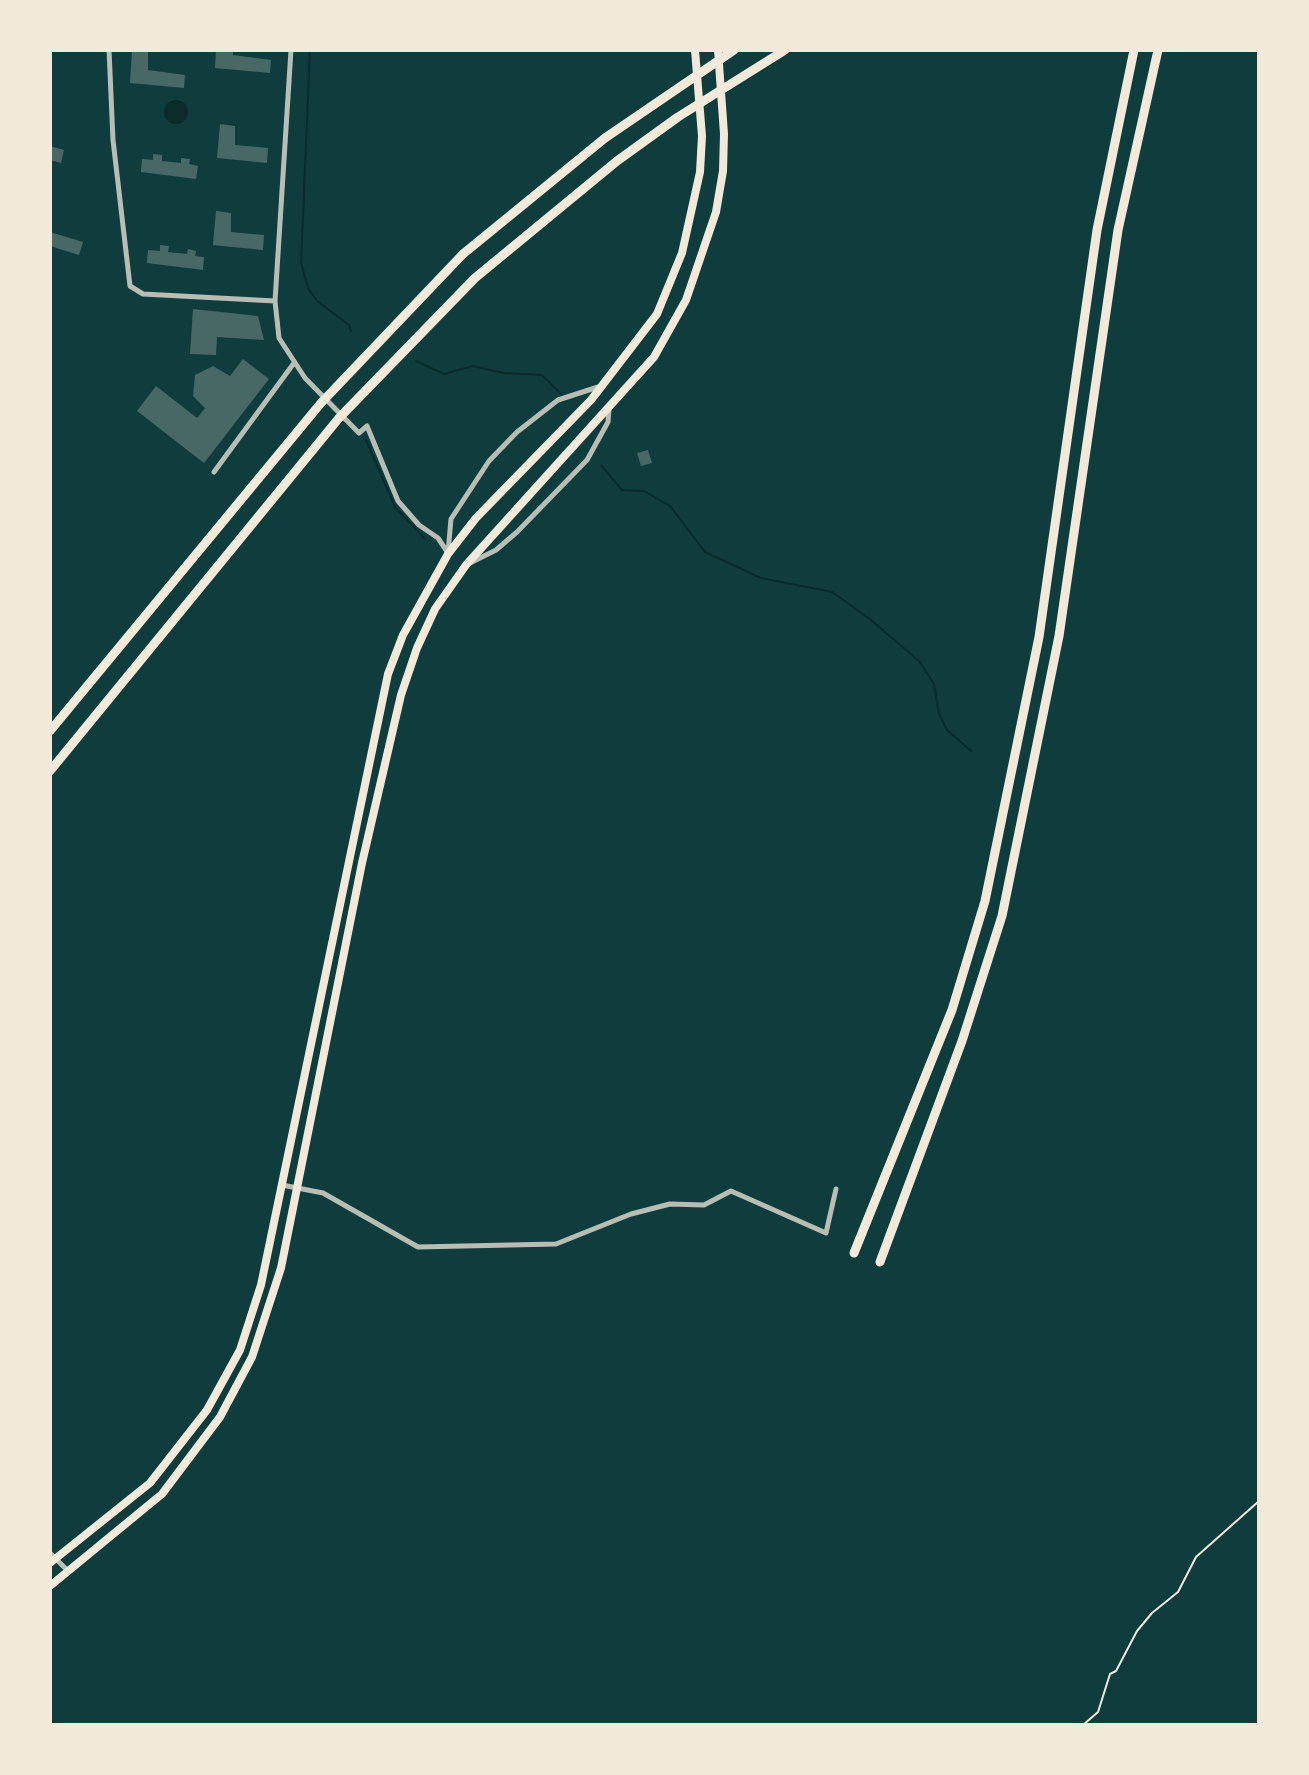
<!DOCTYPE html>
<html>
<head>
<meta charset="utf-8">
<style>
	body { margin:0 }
	#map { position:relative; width:1309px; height:1775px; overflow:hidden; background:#0f3d3e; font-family:"Fira Sans Condensed",sans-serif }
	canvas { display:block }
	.frame { position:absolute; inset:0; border:52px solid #f1e9da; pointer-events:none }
</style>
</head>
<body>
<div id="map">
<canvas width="1309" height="1775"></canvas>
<div class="frame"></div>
</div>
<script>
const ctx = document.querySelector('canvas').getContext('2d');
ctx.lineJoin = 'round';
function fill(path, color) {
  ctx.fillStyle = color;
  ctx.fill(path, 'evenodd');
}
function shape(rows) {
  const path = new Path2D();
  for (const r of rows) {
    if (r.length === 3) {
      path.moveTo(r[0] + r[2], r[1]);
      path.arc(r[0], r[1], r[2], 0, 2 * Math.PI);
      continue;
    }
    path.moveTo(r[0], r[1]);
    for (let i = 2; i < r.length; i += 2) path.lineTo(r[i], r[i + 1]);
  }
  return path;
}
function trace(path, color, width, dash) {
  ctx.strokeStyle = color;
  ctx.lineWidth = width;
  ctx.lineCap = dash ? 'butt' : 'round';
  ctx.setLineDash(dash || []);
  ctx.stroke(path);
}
fill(shape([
	[176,112,12]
]), '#0a2a2b');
trace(shape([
	[310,50,301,263,308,288,317,301,349,325,351,331],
	[416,361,444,374,473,366,504,373,542,375,561,394],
	[366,440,395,507,425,539],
	[601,465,622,490,644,491,670,506,705,552,761,578,832,592,871,620,919,661,934,684,939,714,947,730,971,751]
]), '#0a2a2b', 2);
fill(shape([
	[132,50,148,51,148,70,185,75,184,88,130,83],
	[216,50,233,50,233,55,271,60,270,73,215,68],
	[220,124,235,126,235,145,268,148,267,163,217,158],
	[50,146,64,150,61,163,50,160],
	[153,154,162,155,162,161,181,163,181,158,190,159,189,164,198,166,196,179,141,172,142,159,153,160],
	[216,211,231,213,231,232,264,235,263,250,213,245],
	[50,232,83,242,79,255,50,246],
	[160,245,169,246,168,252,187,254,188,249,196,251,195,256,204,257,203,270,147,263,148,250,160,251],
	[193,309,258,316,264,340,217,337,216,355,190,354],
	[243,359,269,379,204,463,137,411,156,386,197,418,205,408,193,396,195,375,213,366,230,376],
	[648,450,652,463,641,466,637,453]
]), '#486865');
trace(shape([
	[1083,1725,1098,1712,1110,1674,1116,1671,1137,1631,1152,1613,1178,1592,1196,1557,1259,1501]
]), '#f1e9da', 2);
trace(shape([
	[109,50,113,140,130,286,143,294,275,301],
	[291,50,275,301,279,338,305,378,359,433,367,426,398,501,419,525,438,538,448,553],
	[214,472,294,363],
	[448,553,451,519,489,461,517,432,558,400,598,387],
	[470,563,496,550,517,532,587,460,608,422,609,409],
	[282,1185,323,1193,418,1247,556,1244,631,1214,670,1204,704,1205,731,1191,826,1233,836,1189],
	[50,1553,68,1571]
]), '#b8beb3', 5);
trace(shape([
	[50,1563,150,1483,207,1410,240,1350,261,1285,388,674,403,635,448,554,476,518,591,400,657,314,682,253,700,172,702,136,695,50],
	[50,1586,162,1494,220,1417,252,1357,281,1268,362,863,401,695,417,648,435,609,466,565,654,357,686,300,716,212,723,171,724,134,718,50]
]), '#f1e9da', 8);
trace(shape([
	[50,731,321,403,463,254,605,138,734,50],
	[50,771,339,418,475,278,617,161,678,117,785,50],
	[854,1253,952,1010,985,901,1039,637,1097,230,1134,50],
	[880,1262,962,1041,1002,916,1059,636,1118,230,1158,50]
]), '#f1e9da', 9);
</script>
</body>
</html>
